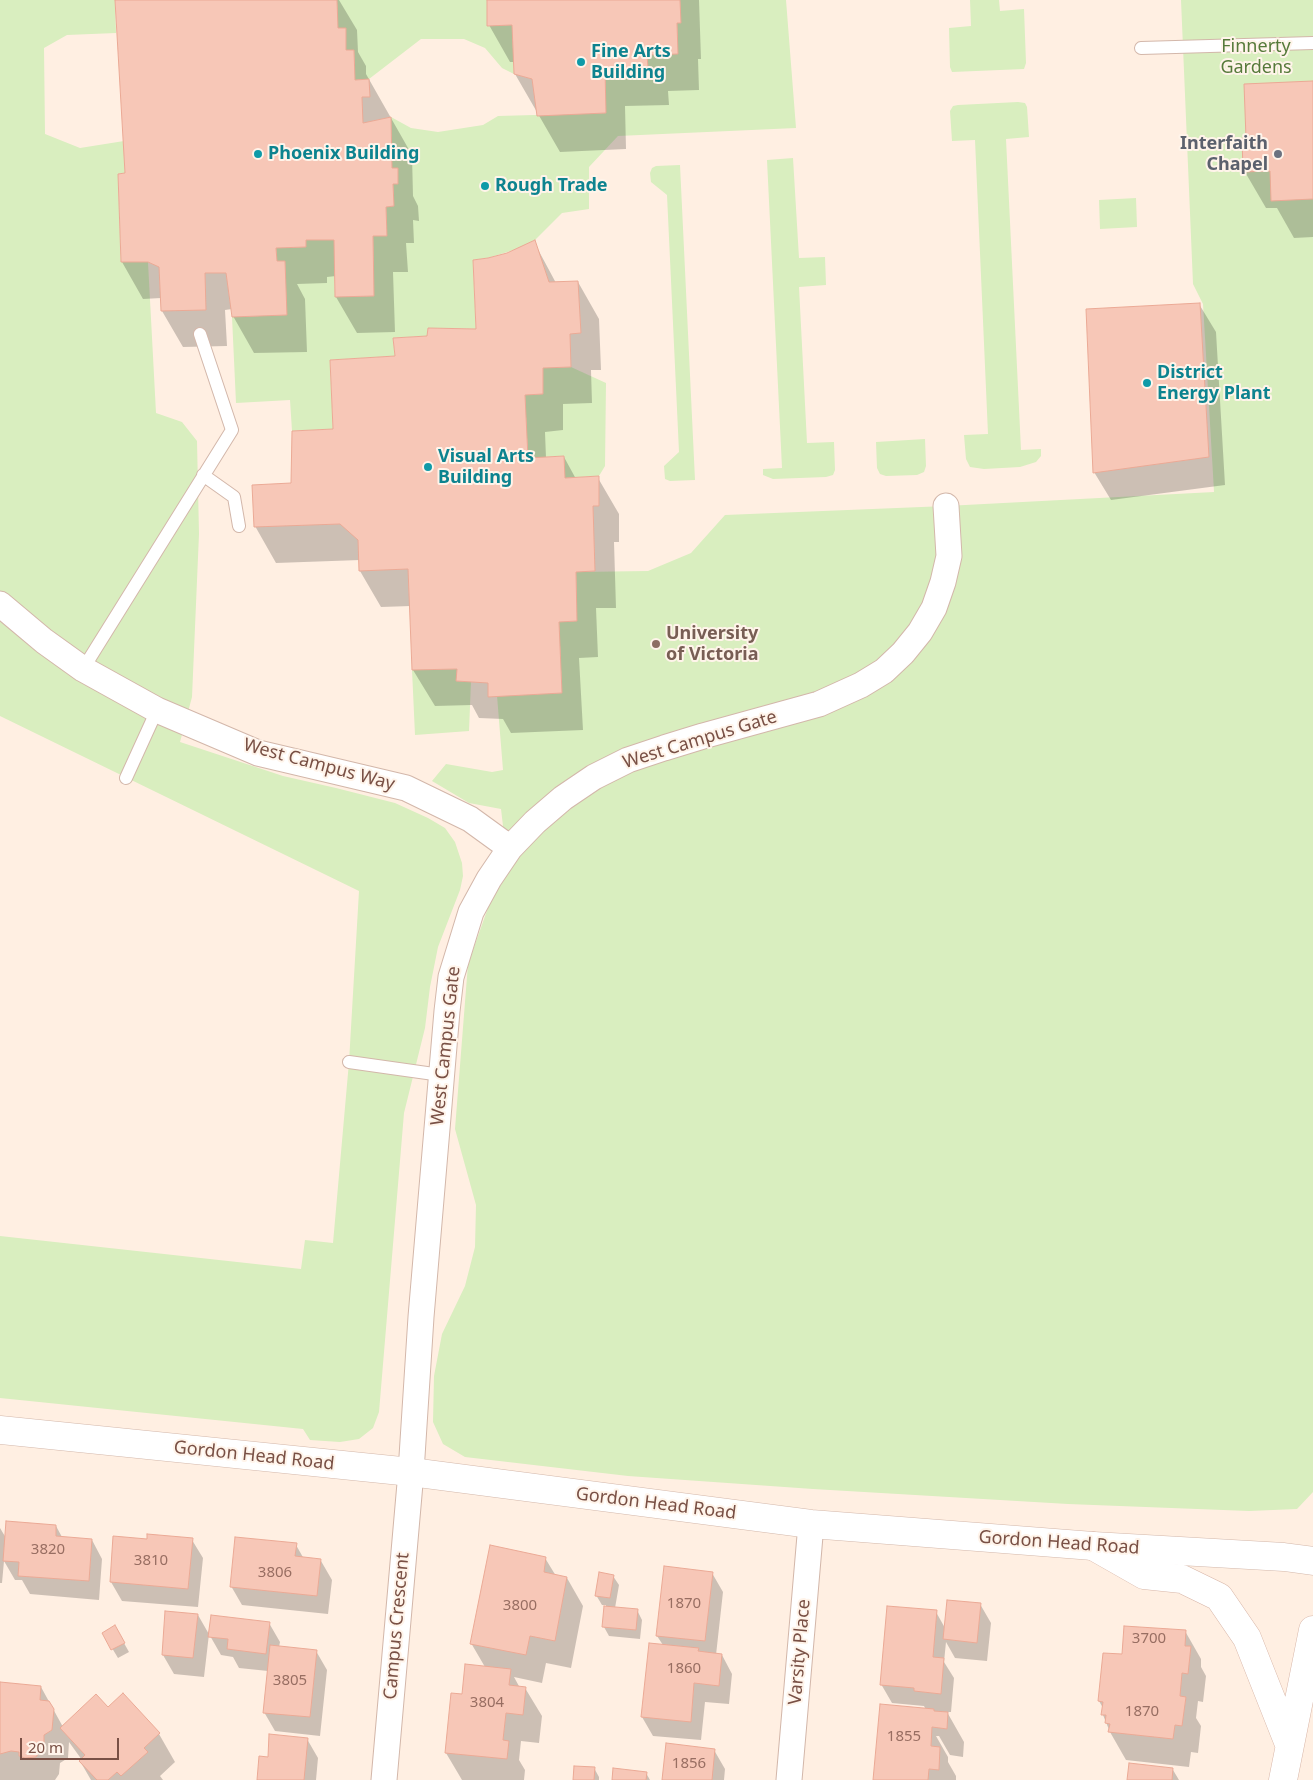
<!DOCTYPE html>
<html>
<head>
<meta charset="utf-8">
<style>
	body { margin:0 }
	#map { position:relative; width:1313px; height:1780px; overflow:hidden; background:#ffefe2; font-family:"Noto Sans",sans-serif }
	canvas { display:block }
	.scale { position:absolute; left:20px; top:1738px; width:99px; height:22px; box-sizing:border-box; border:2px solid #795045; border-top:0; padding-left:6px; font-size:15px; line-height:18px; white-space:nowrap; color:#795045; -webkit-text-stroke:4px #fff4ea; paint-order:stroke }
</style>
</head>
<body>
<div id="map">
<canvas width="1313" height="1780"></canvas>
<div class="scale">20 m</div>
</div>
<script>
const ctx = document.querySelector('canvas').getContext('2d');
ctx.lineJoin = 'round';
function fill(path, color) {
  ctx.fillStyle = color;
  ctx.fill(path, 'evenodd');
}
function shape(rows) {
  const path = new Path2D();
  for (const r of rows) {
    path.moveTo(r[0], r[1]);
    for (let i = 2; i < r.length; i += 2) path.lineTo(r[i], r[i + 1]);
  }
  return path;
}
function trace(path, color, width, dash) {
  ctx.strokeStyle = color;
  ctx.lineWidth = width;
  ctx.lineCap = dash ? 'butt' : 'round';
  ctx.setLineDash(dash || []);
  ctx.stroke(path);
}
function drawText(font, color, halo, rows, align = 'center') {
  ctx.font = font + ' "Noto Sans",sans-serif';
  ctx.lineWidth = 4;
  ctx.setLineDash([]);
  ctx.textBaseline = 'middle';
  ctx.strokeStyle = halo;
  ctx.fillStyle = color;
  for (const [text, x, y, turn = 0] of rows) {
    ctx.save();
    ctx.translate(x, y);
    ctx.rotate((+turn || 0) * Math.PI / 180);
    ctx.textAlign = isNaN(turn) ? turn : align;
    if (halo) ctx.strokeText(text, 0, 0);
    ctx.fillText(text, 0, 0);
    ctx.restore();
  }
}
fill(shape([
	[0,0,115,0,116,33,67,35,44,48,45,134,80,148,124,141,125,173,118,174,121,262,148,262,156,413,182,422,197,441,199,534,192,697,180,742,283,776,336,788,395,803,428,818,445,828,455,842,462,863,463,876,460,890,438,947,430,987,425,1028,404,1113,379,1412,373,1428,359,1439,340,1442,310,1440,303,1429,0,1398,0,1236,301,1269,305,1240,333,1243,349,1062,359,891,0,716],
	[337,0,487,0,488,26,512,25,514,74,502,68,485,48,464,39,421,39,369,79,355,80,354,50,346,50,346,28,338,28],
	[680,0,786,0,796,128,618,136,589,167,589,209,562,213,535,240,520,248,488,258,473,260,476,329,428,328,427,336,393,338,395,356,330,360,333,429,292,431,290,400,236,403,232,317,286,315,285,261,277,261,276,248,306,247,306,240,334,240,335,297,374,296,373,236,387,235,386,207,394,206,393,184,398,184,398,168,392,168,391,117,411,128,438,132,483,125,498,116,606,113,605,70,648,68,647,55,678,53,677,23,681,22],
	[970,0,999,0,1000,11,1024,9,1026,63,1024,69,952,72,950,67,949,28,971,26],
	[1181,0,1313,0,1313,1492,1297,1509,1249,1511,1068,1504,813,1489,628,1476,465,1457,443,1444,433,1422,434,1376,442,1334,465,1286,475,1247,476,1205,455,1129,468,964,489,905,508,869,501,809,469,803,432,781,446,764,492,772,503,770,497,696,562,693,559,622,577,621,576,572,648,571,691,553,725,515,946,506,1214,492,1203,304,1193,284],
	[1018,102,1025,103,1027,107,1029,137,1006,139,1021,450,1041,449,1041,456,1036,462,1020,467,984,469,970,467,966,459,964,435,988,434,975,140,952,141,950,111,953,106,958,105],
	[793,158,799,258,825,257,826,285,799,287,807,443,834,442,835,470,833,475,826,477,773,479,763,475,763,469,782,468,767,160],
	[680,165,695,480,670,481,665,479,664,466,679,452,667,195,651,182,650,173,652,168,656,166],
	[1136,198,1137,227,1100,229,1099,200],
	[571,367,606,383,605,466,599,476,565,478,564,456,528,458,525,395,543,394,543,368],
	[925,439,926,466,924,472,917,475,886,476,880,474,877,468,876,442],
	[457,669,457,681,471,682,469,731,415,735,412,670]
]), '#d9eebf');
fill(shape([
	[116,0,339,0,357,30,358,52,366,66,366,74,412,155,413,196,418,206,419,221,413,220,414,243,406,243,408,272,393,272,395,332,357,333,336,297,336,276,327,277,327,283,297,284,305,299,307,352,254,353,233,316,232,309,225,310,227,346,183,347,162,311,161,298,143,299,122,262,126,175],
	[488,0,699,0,701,59,698,59,699,90,668,91,669,105,625,106,626,149,560,152,515,74,515,62,510,62,489,25],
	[1313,82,1313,237,1294,238,1277,208,1266,208,1245,172,1248,139],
	[534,242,556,283,578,282,599,319,601,370,591,370,592,403,563,404,563,430,545,432,546,458,564,457,576,479,598,478,619,514,619,542,614,542,616,608,596,608,598,657,579,658,583,730,511,733,503,719,479,718,472,705,435,706,413,670,411,606,381,607,360,571,360,560,276,563,255,526,292,484,396,357,428,337,477,330,507,254],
	[1199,304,1216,332,1225,485,1111,500,1094,472],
	[56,1526,62,1537,92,1540,102,1559,99,1600,30,1594,22,1580,15,1580,4,1561,2,1583,0,1583,0,1528,6,1538],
	[149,1540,192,1540,203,1558,198,1607,122,1601,111,1582],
	[296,1545,304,1559,321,1561,332,1580,328,1614,242,1605,231,1586],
	[545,1558,556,1576,567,1578,583,1606,571,1668,546,1663,542,1683,514,1677,520,1688,525,1688,542,1716,539,1743,521,1741,519,1760,525,1770,524,1780,462,1780,446,1753,463,1695,485,1667,471,1643],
	[712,1573,723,1592,716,1655,722,1655,732,1674,729,1704,705,1702,701,1740,653,1736,642,1717,663,1645,657,1636],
	[613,1576,619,1585,615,1608,637,1610,642,1620,640,1639,609,1636,604,1627,606,1605,602,1605,596,1595],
	[980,1604,991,1623,987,1661,955,1658,946,1642,944,1662,954,1678,951,1712,947,1712,964,1742,963,1757,950,1755,939,1736,936,1736,948,1757,948,1762,956,1776,956,1780,874,1780,926,1710,924,1706,892,1703,881,1684,936,1612,945,1628],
	[198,1615,210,1636,269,1623,280,1642,279,1647,316,1651,327,1670,320,1736,275,1731,264,1712,268,1671,239,1668,233,1657,221,1655,209,1634,204,1677,174,1674,163,1655],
	[1185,1631,1201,1659,1201,1667,1206,1676,1203,1702,1198,1701,1196,1718,1201,1726,1198,1753,1191,1752,1189,1767,1126,1760,1110,1732,1103,1715,1103,1708,1099,1701,1123,1655],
	[103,1633,120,1636,129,1652,118,1658],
	[0,1683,41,1687,63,1727,108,1709,123,1695,159,1734,175,1762,160,1776,163,1780,91,1780,80,1761,82,1760,69,1742,68,1758,60,1763,59,1774,55,1780,0,1780],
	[307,1739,318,1758,316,1780,258,1780,269,1758],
	[714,1750,725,1769,724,1780,663,1780],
	[594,1768,599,1777,599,1780,575,1780],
	[1173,1770,1179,1780,1128,1780],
	[646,1773,650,1780,613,1780]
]), '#0003');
const building = shape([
	[115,0,337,0,338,28,346,28,346,50,354,50,355,80,369,79,370,97,362,97,363,123,391,117,392,168,398,168,398,184,393,184,394,206,386,207,387,236,373,236,374,296,335,297,334,240,306,240,306,247,276,248,277,261,285,261,287,315,232,317,226,273,205,273,206,310,161,311,159,267,148,262,121,262,118,174,125,173,115,0],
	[487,0,680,0,681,23,677,23,678,54,647,55,648,68,605,70,606,113,537,116,532,79,514,74,512,25,487,26,487,0],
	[1313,81,1313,199,1271,201,1270,171,1243,172,1242,138,1246,138,1244,84,1313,81],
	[535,240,549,282,578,281,581,333,570,334,571,367,543,368,543,394,525,395,528,458,564,456,565,478,599,476,599,506,593,506,595,571,576,572,577,621,559,622,562,693,488,697,488,683,456,681,457,669,412,670,408,569,359,571,358,540,340,524,254,527,252,485,291,483,292,431,333,429,330,360,395,356,393,338,427,336,428,328,476,329,473,260,488,258,507,253,535,240],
	[1200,303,1209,457,1093,473,1086,309,1200,303],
	[6,1521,56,1525,56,1536,92,1539,89,1581,18,1576,19,1562,3,1561,6,1521],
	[147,1534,193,1538,188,1589,110,1582,113,1536,147,1539,147,1534],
	[235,1537,297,1543,295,1556,321,1559,317,1596,230,1587,235,1537],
	[490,1545,546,1557,544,1572,567,1577,555,1641,530,1636,526,1655,470,1644,490,1545],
	[664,1566,713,1572,705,1641,656,1636,664,1566],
	[599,1572,614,1575,610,1598,595,1596,599,1572],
	[947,1600,981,1603,977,1643,943,1639,947,1600],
	[604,1606,638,1609,636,1630,602,1627,604,1606],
	[887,1606,937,1610,933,1657,944,1658,941,1694,914,1691,914,1688,880,1685,887,1606],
	[165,1611,198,1614,193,1658,162,1655,165,1611],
	[211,1615,270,1622,266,1654,227,1649,228,1639,208,1637,211,1615],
	[115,1625,125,1643,111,1650,102,1633,115,1625],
	[1124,1626,1186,1630,1185,1646,1191,1646,1188,1674,1182,1673,1180,1696,1186,1697,1182,1726,1175,1725,1173,1739,1108,1732,1110,1724,1105,1723,1106,1715,1101,1715,1103,1702,1098,1701,1103,1653,1122,1654,1124,1626],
	[649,1643,699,1648,698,1651,722,1654,719,1686,694,1683,691,1722,641,1717,649,1643],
	[270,1645,317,1650,310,1717,263,1713,270,1645],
	[465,1664,511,1669,509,1685,526,1687,523,1715,506,1713,503,1740,509,1741,507,1759,445,1753,451,1693,462,1694,465,1664],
	[0,1682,41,1686,40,1700,49,1701,54,1709,52,1730,44,1735,44,1745,36,1757,25,1758,19,1756,19,1752,11,1751,0,1754,0,1682],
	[123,1693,160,1733,144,1748,148,1752,121,1776,117,1772,108,1780,97,1780,79,1761,85,1755,60,1728,96,1694,108,1707,123,1693],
	[880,1704,934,1709,934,1711,948,1712,947,1729,932,1727,931,1746,940,1747,939,1770,929,1769,928,1780,873,1780,880,1704],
	[269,1734,308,1738,304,1780,257,1780,259,1756,268,1757,269,1734],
	[666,1743,715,1749,712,1780,662,1780,666,1743],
	[1129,1763,1173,1768,1172,1780,1127,1780,1129,1763],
	[574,1766,595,1767,594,1780,573,1780,574,1766],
	[613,1768,647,1772,646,1780,612,1780,613,1768]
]);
fill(building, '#f7c7b7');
trace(building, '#eba995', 1);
const service = shape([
	[1141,48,1313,43],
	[203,475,234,497,239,526],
	[83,669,232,430,200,334],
	[126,778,157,710],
	[349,1062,441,1075]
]);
const minor = shape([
	[0,604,44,641,83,669,157,710,258,753,406,788,470,819,510,848],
	[384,1780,411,1472,421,1317,447,1011,451,977,471,912,489,879,510,848,535,822,563,798,594,777,628,760,664,748,703,736,819,704,861,685,884,671,903,653,920,632,934,608,943,582,949,556,946,506],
	[789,1780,811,1524]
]);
const tertiary = shape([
	[0,1430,411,1472,811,1524,1093,1546,1284,1557,1313,1561]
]);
const secondary = shape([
	[1093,1546,1144,1575,1182,1579,1219,1597,1247,1638,1289,1744],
	[1283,1780,1313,1630]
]);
trace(service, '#d3b7aa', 14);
trace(minor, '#d3b7aa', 27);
trace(tertiary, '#d3b7aa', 29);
trace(secondary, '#d7b5a7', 29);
trace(service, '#fff', 12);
trace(minor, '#fff', 25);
trace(tertiary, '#fff', 28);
trace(secondary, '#fff', 28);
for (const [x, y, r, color] of [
	[581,62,5,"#0f9aa8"],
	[258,154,5,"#0f9aa8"],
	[1278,154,5,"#6b7280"],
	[485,186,5,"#0f9aa8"],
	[1147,383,5,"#0f9aa8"],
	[428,467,5,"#0f9aa8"],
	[656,644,5,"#8d6e63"]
]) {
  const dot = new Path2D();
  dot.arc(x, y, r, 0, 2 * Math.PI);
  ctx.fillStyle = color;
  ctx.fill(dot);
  trace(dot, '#fff4ea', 2);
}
drawText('15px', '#986e62', null, [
	["3820",48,1550],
	["3810",151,1561],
	["3806",275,1573],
	["1870",684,1604],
	["3800",520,1606],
	["3700",1149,1639],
	["1860",684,1669],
	["3805",290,1681],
	["3804",487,1703],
	["1870",1142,1712],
	["1855",904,1737],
	["1856",689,1764]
]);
drawText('18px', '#567a3a', '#fff4ea', [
	["Finnerty",1256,47],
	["Gardens",1256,68]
]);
drawText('bold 18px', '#0d838f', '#fff4ea', [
	["Fine Arts",591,52],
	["Building",591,73],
	["Phoenix Building",268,154],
	["Rough Trade",495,186],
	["District",1157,373],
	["Energy Plant",1157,394],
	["Visual Arts",438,457],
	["Building",438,478]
], 'left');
drawText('bold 18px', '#5b616d', '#fff4ea', [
	["Interfaith",1268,144],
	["Chapel",1268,165]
], 'right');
drawText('bold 18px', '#785e54', '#fff4ea', [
	["University",666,634],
	["of Victoria",666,655]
], 'left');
drawText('18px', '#795045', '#fff4ea', [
	["West Campus Gate",700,740,-17],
	["West Campus Way",319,765,15],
	["West Campus Gate",446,1046,-84],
	["Gordon Head Road",254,1456,6],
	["Gordon Head Road",656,1504,7],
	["Gordon Head Road",1059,1543,4],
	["Campus Crescent",397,1626,-85],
	["Varsity Place",800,1652,-85]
]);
</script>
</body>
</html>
